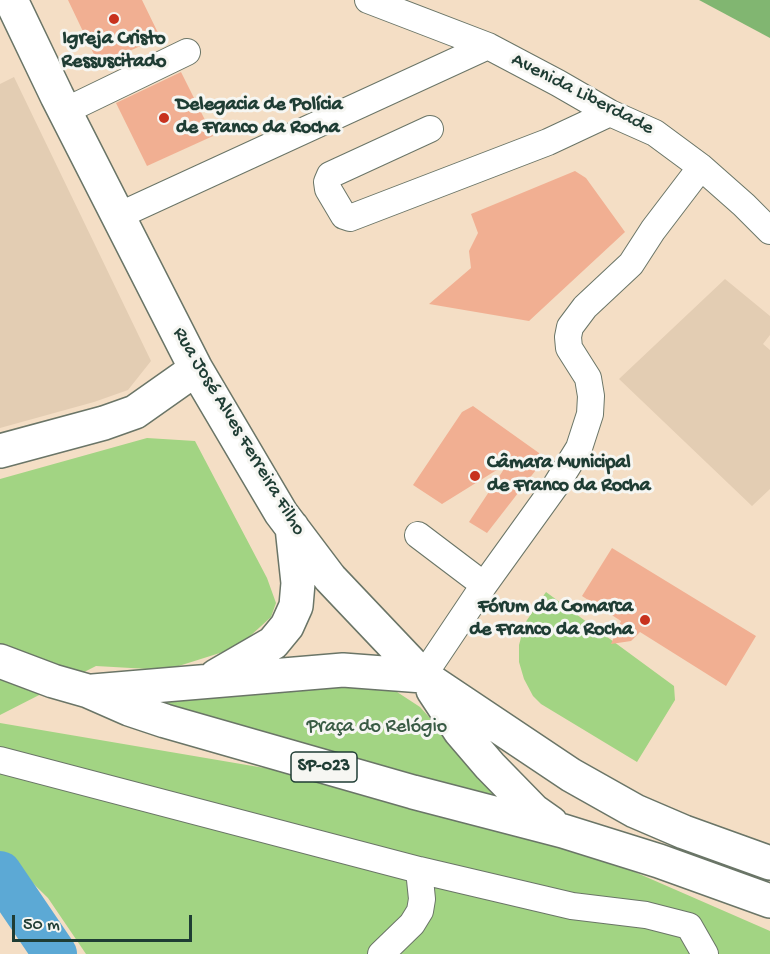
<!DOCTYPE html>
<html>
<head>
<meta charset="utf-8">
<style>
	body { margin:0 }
	#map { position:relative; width:770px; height:954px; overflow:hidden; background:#f4dec5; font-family:"Gochi Hand",sans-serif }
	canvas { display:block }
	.scale { position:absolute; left:12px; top:915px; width:180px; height:27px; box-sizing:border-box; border:3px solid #1f3d34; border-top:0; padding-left:8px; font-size:18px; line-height:21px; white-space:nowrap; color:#1f3d34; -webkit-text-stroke:4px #f6f6f2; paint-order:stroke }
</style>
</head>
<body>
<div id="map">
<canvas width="770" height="954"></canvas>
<div class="scale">50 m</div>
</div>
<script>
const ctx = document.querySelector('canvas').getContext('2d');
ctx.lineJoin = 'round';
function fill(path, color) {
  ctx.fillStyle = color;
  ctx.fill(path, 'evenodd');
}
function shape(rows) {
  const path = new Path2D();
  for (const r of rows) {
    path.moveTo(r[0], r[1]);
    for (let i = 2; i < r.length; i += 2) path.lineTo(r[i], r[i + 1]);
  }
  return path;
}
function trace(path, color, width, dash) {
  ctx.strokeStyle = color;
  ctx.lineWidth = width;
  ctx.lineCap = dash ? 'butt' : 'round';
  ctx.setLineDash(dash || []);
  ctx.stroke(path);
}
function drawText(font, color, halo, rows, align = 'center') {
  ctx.font = font + ' "Gochi Hand",sans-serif';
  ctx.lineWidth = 6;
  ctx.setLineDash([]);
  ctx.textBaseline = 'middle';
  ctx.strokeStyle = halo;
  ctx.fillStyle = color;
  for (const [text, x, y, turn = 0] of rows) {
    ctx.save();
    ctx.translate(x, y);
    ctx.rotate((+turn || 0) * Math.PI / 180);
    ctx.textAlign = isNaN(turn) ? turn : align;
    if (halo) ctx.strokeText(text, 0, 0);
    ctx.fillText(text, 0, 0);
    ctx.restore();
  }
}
fill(shape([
	[14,77,151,361,128,390,94,402,0,428,0,84],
	[725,279,770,316,770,335,763,344,770,350,770,489,752,506,619,379]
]), '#e3cdb3');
fill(shape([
	[147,438,195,441,267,578,276,603,271,617,248,638,223,652,166,670,96,666,0,715,0,479],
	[546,592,674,686,675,700,637,762,541,704,533,696,524,679,519,662,519,645,525,623],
	[322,684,394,690,420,707,449,739,497,798,166,709,163,702,163,700],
	[0,723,388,789,550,835,770,931,770,954,86,954,48,898,0,851]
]), '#a2d483');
fill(shape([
	[699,0,770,0,770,38]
]), '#81b671');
trace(shape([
	[0,873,55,954]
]), '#5ca9d5', 44);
fill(shape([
	[68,0,142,0,160,37,99,65],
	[181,72,213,136,147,166,116,103],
	[575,171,586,178,625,232,529,321,429,304,471,268,469,251,478,233,471,214],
	[473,406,539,453,539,466,487,533,469,522,508,463,442,504,413,485,462,412],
	[612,548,756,636,726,686,640,632,631,641,611,644,621,621,582,596]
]), '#f1af92');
const minor = shape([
	[368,0,488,46,558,83,610,113,655,133,701,167,744,205,770,231],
	[65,111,187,52],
	[430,129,330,175,327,182,328,189,344,216,350,218,548,142,610,113],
	[118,216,488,46],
	[418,535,484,585],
	[423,676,484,585,556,485,579,448,590,414,591,396,588,378,569,348,568,337,570,327,585,307,631,264,653,230,701,167],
	[0,760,419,870,572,906,646,915,689,926,705,954],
	[381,954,412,924,420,911,422,899,419,870]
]);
const major = shape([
	[11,0,57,96,196,369,281,513,330,578,423,676,571,775,635,811,684,832,770,863],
	[0,451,104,423,135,412,196,369],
	[0,661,53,681,88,691,129,709,165,721,413,792,563,831,659,861,770,901],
	[216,676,273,643,287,626,296,606,298,583,292,527],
	[433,690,460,731,490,766,534,811,551,823],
	[93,691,343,670,423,676]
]);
trace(minor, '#6a7567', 28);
trace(major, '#6a7567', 36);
trace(minor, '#fff', 26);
trace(major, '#fff', 33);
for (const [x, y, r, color] of [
	[114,19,6,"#c8321e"],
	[164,118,6,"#c8321e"],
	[475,476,6,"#c8321e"],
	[645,620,6,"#c8321e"]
]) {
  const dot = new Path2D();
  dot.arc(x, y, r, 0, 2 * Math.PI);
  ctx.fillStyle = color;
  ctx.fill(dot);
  trace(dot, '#f6f6f2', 2);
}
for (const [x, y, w] of [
	[324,767,66]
]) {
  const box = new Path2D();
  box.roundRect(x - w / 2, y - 15, w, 30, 4.5);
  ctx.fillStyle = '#f6f6f2';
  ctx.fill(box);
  trace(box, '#1f3d34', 1.5);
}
drawText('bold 18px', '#1f3d34', null, [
	["SP-023",324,767]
]);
drawText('bold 20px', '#1f3d34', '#f6f6f2', [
	["Igreja Cristo",114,40,"center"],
	["Ressuscitado",114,63,"center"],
	["Delegacia de Polícia",176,106],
	["de Franco da Rocha",176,129],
	["Câmara Municipal",487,464],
	["de Franco da Rocha",487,487],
	["Fórum da Comarca",633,608,"right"],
	["de Franco da Rocha",633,631,"right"]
], 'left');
drawText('20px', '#1f3d34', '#f6f6f2', [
	["Avenida Liberdade",582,95,27],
	["Rua José Alves Ferreira Filho",238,432,59]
]);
drawText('20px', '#395b44', '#f6f6f2', [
	["Praça do Relógio",377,728]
]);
</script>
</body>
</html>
